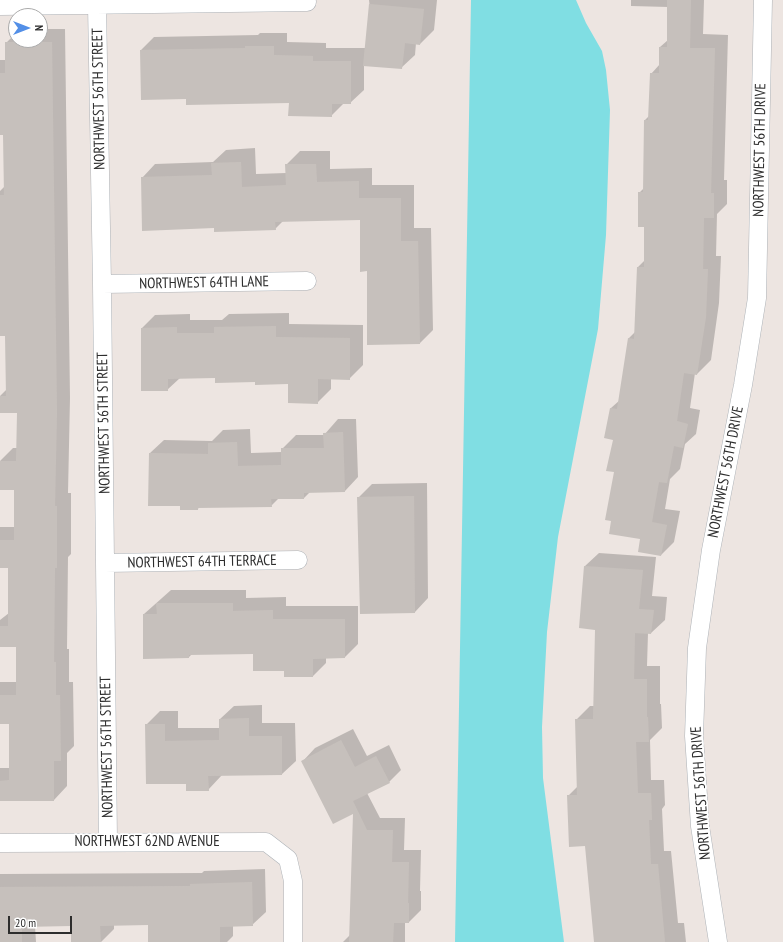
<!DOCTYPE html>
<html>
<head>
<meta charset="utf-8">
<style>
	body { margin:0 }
	#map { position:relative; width:783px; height:942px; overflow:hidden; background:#ede5e1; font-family:"PT Sans Narrow",sans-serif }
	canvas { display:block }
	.north { position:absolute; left:8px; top:8px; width:40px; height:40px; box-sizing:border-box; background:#fff; border:1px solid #ababab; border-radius:50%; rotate:90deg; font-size:11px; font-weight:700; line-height:16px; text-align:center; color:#2d2d2d }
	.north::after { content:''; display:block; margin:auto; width:14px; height:18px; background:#538fe7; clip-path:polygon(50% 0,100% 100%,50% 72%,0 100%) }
	.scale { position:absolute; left:8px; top:916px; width:64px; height:18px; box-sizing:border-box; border:2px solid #2d2d2d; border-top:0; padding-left:5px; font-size:12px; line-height:14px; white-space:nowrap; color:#2d2d2d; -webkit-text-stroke:3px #fff; paint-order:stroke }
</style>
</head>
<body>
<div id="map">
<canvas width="783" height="942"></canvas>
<div class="north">N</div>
<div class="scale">20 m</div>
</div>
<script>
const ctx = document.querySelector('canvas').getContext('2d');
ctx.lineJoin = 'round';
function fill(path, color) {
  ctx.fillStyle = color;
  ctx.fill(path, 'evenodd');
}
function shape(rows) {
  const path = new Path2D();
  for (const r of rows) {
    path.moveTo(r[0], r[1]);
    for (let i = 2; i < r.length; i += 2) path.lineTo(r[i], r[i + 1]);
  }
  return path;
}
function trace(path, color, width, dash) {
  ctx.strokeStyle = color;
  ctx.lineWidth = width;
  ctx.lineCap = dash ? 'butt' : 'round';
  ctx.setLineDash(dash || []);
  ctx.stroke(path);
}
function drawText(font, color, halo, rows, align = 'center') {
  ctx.font = font + ' "PT Sans Narrow",sans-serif';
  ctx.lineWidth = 3.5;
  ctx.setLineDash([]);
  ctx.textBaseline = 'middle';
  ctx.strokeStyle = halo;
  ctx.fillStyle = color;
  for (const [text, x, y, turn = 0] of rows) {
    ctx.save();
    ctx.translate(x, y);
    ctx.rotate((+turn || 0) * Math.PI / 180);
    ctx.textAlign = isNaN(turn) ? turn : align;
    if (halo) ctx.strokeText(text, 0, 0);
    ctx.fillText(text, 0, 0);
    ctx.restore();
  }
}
fill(shape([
	[471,0,576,0,586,23,602,51,606,70,610,110,606,235,598,329,558,537,547,632,542,727,543,778,564,942,455,942]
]), '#80dee3');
fill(shape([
	[369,0,437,0,434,30,420,44,416,43,415,55,401,68,364,65,364,90,350,103,344,103,331,116,290,102,186,98,141,50,154,37,258,35,260,33,287,33,287,42,326,43,326,48,366,48,370,9],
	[631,0,704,0,703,34,728,35,724,180,727,180,727,204,717,214,716,256,721,256,719,303,711,360,697,374,695,373,690,408,700,410,696,434,685,444,680,469,670,479,665,509,680,511,674,542,661,555,641,538,615,472,611,408,620,400,629,338,635,332,638,267,645,260,645,226,639,193,644,188,645,120,649,116,651,74,660,64,660,47,668,40,668,7,631,6],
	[40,29,65,29,70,398,68,493,71,493,71,554,68,557,67,649,69,649,69,682,73,682,74,746,67,753,67,786,54,800,0,801,0,768,10,768,10,723,0,723,0,682,17,682,17,646,0,646,0,620,9,613,9,567,0,567,0,527,15,527,15,489,0,489,0,461,13,448,17,448,18,412,0,396,7,389,6,335,0,335,0,191,5,186,4,134,0,134,0,60,6,60,6,43,16,33,16,40,40,40],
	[255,148,256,174,286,173,286,165,300,151,330,151,330,169,372,168,372,185,414,185,414,228,431,228,433,330,420,343,368,270,361,219,284,220,275,229,215,227,142,178,155,164,213,162,226,150],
	[289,313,289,324,363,325,363,365,349,379,331,378,331,389,317,403,289,383,216,377,180,378,167,390,142,328,155,315,190,314,190,320,222,320,229,314],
	[338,419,356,419,358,477,345,491,310,492,304,498,279,498,271,506,199,507,198,509,181,505,150,453,164,440,212,441,223,430,250,429,251,453,282,452,282,449,296,435,324,435],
	[427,483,428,598,415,612,358,498,372,484],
	[599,553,656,557,652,596,667,597,665,620,651,633,648,633,647,666,660,666,660,704,661,704,662,728,650,740,651,780,664,780,665,805,662,809,664,851,671,851,678,923,684,923,686,942,597,942,586,845,568,796,578,786,576,720,590,706,594,706,596,629,585,566],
	[171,590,246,590,246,598,286,597,286,606,358,606,358,644,345,657,326,657,326,663,313,676,285,670,254,653,192,654,189,657,144,658,144,614],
	[262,705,262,723,295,723,296,761,282,774,222,775,208,790,187,783,146,725,160,711,178,711,178,728,220,728,220,719,234,706],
	[353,729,367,756,389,745,401,770,389,782,367,793,380,818,405,818,404,850,421,850,420,891,421,891,421,910,409,922,405,922,405,942,343,942,351,934,354,812,303,761,315,748],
	[265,869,266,912,252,925,233,926,233,936,227,942,149,942,149,924,114,925,114,929,101,942,72,942,72,925,35,926,36,942,0,942,0,874,202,873,204,871]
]), '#0003');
fill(shape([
	[667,0,691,0,690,48,715,48,711,193,714,193,714,218,704,218,703,269,708,269,706,317,697,375,684,373,677,421,688,424,683,448,674,446,667,483,659,482,652,522,667,525,661,556,638,552,640,539,609,534,611,521,605,520,614,472,606,471,613,440,604,438,610,408,617,409,628,338,634,339,637,267,644,267,644,227,638,227,638,192,643,192,644,120,648,120,650,73,659,73,659,47,667,47],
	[369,4,424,9,420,45,405,43,402,69,363,66],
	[5,42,52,42,57,412,55,506,57,506,57,568,55,568,54,662,56,662,56,695,60,695,61,761,54,761,54,801,0,801,0,781,9,780,9,724,0,724,0,695,16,695,16,647,0,647,0,626,8,626,8,568,0,568,0,540,14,540,14,490,0,490,0,461,16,461,17,413,0,413,0,396,6,396,5,336,0,336,0,195,4,195,3,135,0,135,0,73,5,73],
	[245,46,274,46,274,55,313,56,313,61,351,61,351,104,332,104,332,117,288,116,289,103,186,105,186,99,141,100,140,50,245,48],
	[241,162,242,187,286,185,285,164,316,164,317,182,359,181,359,198,401,198,401,241,418,241,420,344,367,345,367,271,360,272,360,220,275,222,276,230,214,232,214,228,142,231,141,177,212,175,211,163],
	[276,326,276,337,350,338,350,380,318,379,318,404,288,403,288,384,255,385,255,382,215,383,215,378,168,379,168,391,141,391,141,328,177,327,177,333,214,333,214,327],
	[343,432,345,492,304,493,304,499,271,499,272,507,198,508,198,510,180,510,180,506,148,506,149,453,208,454,208,443,237,442,238,466,281,465,281,448,324,448,323,433],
	[414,496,415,613,360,614,357,497],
	[584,566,643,570,639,609,654,610,651,634,635,633,634,679,647,679,647,717,648,717,649,742,636,742,638,793,651,793,652,820,649,820,651,864,658,864,665,942,594,942,585,846,569,847,567,795,577,795,575,719,593,719,595,630,579,628],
	[156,603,233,603,233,611,273,610,273,619,345,619,345,658,313,659,313,677,284,677,284,671,253,671,253,654,189,655,189,658,143,659,143,614,157,614],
	[249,718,249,736,282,736,282,775,208,776,209,791,186,791,186,784,146,784,145,724,165,724,165,741,219,740,219,719],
	[341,740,355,767,376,756,390,783,353,801,367,830,393,830,392,862,409,862,408,903,409,903,409,923,394,923,393,942,349,942,353,814,333,824,301,761],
	[252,882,253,926,220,927,220,942,148,942,148,925,100,926,101,942,71,942,71,926,22,927,22,942,0,942,0,887,190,886,190,884]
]), '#c6c0bc');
const minor = shape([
	[97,5,102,284,108,842],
	[0,6,307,2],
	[102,284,307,281],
	[105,563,298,560],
	[0,843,266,842,288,859,293,881,293,942],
	[718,942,700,826,694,736,697,648,711,550,743,385,757,298,763,0]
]);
trace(minor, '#adb2b7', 19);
trace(minor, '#fff', 18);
drawText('15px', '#2d2d2d', '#fff', [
	["NORTHWEST 56TH STREET",99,99,-91],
	["NORTHWEST 56TH DRIVE",760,150,-89],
	["NORTHWEST 64TH LANE",204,283,-1],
	["NORTHWEST 56TH STREET",104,423,-91],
	["NORTHWEST 56TH DRIVE",726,472,-79],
	["NORTHWEST 64TH TERRACE",202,562,-1],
	["NORTHWEST 56TH STREET",107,747,-91],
	["NORTHWEST 56TH DRIVE",701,793,-94],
	["NORTHWEST 62ND AVENUE",147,842]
]);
</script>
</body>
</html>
